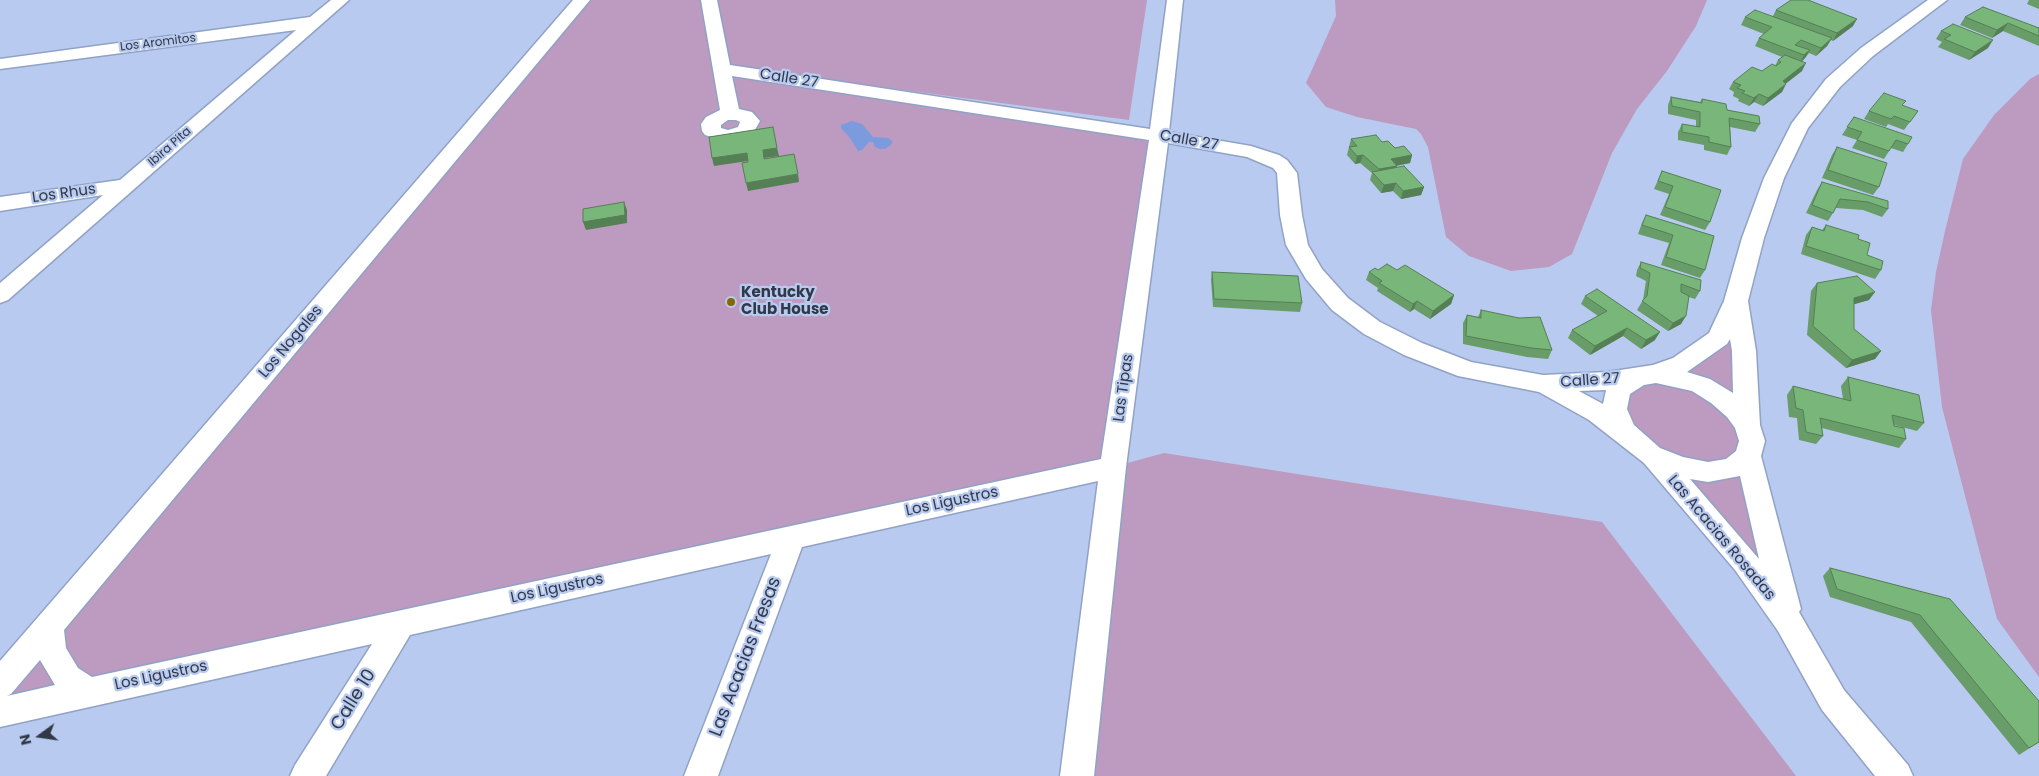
<!DOCTYPE html>
<html>
<head>
<meta charset="utf-8">
<style>
	body { margin:0 }
	#map { position:relative; width:2039px; height:776px; overflow:hidden; background:#b8caef; font-family:Poppins,sans-serif }
	canvas { display:block }
	.north { position:absolute; left:15px; top:711px; width:50px; height:50px; -webkit-text-stroke:4px #b8caef; paint-order:stroke; rotate:256deg; font-size:14px; font-weight:700; line-height:20px; text-align:center; color:#313847 }
	.north::after { content:''; display:block; margin:auto; width:18px; height:22px; background:#313847; clip-path:polygon(50% 0,100% 100%,50% 72%,0 100%) }
</style>
</head>
<body>
<div id="map">
<canvas width="2039" height="776"></canvas>
<div class="north">N</div>
</div>
<script>
const ctx = document.querySelector('canvas').getContext('2d');
ctx.lineJoin = 'round';
function fill(path, color) {
  ctx.fillStyle = color;
  ctx.fill(path, 'evenodd');
}
function shape(rows) {
  const path = new Path2D();
  for (const r of rows) {
    path.moveTo(r[0], r[1]);
    for (let i = 2; i < r.length; i += 2) path.lineTo(r[i], r[i + 1]);
  }
  return path;
}
function trace(path, color, width, dash) {
  ctx.strokeStyle = color;
  ctx.lineWidth = width;
  ctx.lineCap = dash ? 'butt' : 'round';
  ctx.setLineDash(dash || []);
  ctx.stroke(path);
}
function drawText(font, color, halo, rows, align = 'center') {
  ctx.font = font + ' Poppins,sans-serif';
  ctx.lineWidth = 4.5;
  ctx.setLineDash([]);
  ctx.textBaseline = 'middle';
  ctx.strokeStyle = halo;
  ctx.fillStyle = color;
  for (const [text, x, y, turn = 0] of rows) {
    ctx.save();
    ctx.translate(x, y);
    ctx.rotate((+turn || 0) * Math.PI / 180);
    ctx.textAlign = isNaN(turn) ? turn : align;
    if (halo) ctx.strokeText(text, 0, 0);
    ctx.fillText(text, 0, 0);
    ctx.restore();
  }
}
fill(shape([
	[582,0,1147,0,1129,120,730,67,1159,136,1113,467,1164,453,1602,522,1796,776,1077,776,1113,468,0,712,0,684],
	[1335,0,1707,0,1696,26,1667,71,1637,109,1612,153,1572,254,1549,267,1511,271,1469,256,1446,237,1428,147,1421,134,1416,129,1357,117,1326,107,1306,83,1336,16],
	[2039,74,2039,677,1997,619,1942,407,1931,310,1936,272,1945,231,1963,159,1994,115,2030,79],
	[1732,333,1737,400,1678,371,1689,368,1710,356],
	[1663,382,1698,390,1728,411,1741,438,1737,450,1724,460,1704,463,1656,449,1630,426,1624,409,1627,396,1639,386],
	[1742,471,1763,571,1682,476]
]), '#bd9abf');
fill(shape([
	[852,121,862,124,873,137,888,138,892,141,892,144,885,149,880,149,875,147,873,142,869,142,862,150,858,151,850,138,841,128,841,125]
]), '#7b9bde');
const minor = shape([
	[331,0,349,0,8,300,0,303,0,283,103,195,0,211,0,197,120,180,296,30,0,69,0,59,310,17,331,0],
	[573,0,590,0,64,630,66,648,78,668,92,677,1101,459,1149,140,732,76,739,109,752,112,760,121,752,135,728,142,721,140,705,135,702,131,701,124,706,117,720,110,701,0,717,0,730,65,1150,129,1167,0,1183,0,1169,132,1251,146,1279,155,1287,160,1297,173,1302,215,1308,245,1322,269,1348,298,1380,322,1422,343,1471,362,1543,375,1607,372,1653,365,1673,358,1709,333,1724,301,1742,238,1764,178,1792,123,1826,79,1861,48,1928,0,1947,0,1873,56,1840,87,1808,128,1784,178,1764,238,1748,301,1756,351,1760,425,1765,441,1761,456,1801,609,1799,612,1844,690,1908,765,1913,776,1875,776,1822,710,1778,631,1735,570,1644,463,1589,420,1539,392,1458,376,1404,355,1364,334,1332,310,1306,279,1286,245,1280,215,1277,173,1273,168,1247,157,1168,143,1126,467,1094,776,1060,776,1098,481,802,547,718,776,684,776,771,554,410,635,326,776,290,776,295,765,372,644,0,727,0,661,573,0],
	[728,120,736,120,740,122,738,127,728,130,721,128,721,125,728,120],
	[1730,339,1732,351,1733,393,1710,379,1687,372,1727,344,1730,339],
	[1656,383,1692,391,1711,403,1727,417,1735,428,1739,441,1736,451,1726,459,1708,462,1683,457,1660,448,1634,425,1627,409,1630,394,1644,385,1656,383],
	[1606,390,1603,404,1579,391,1606,390],
	[1740,476,1759,559,1690,479,1708,482,1740,476],
	[40,660,55,685,7,696,11,694,40,660]
]);
trace(minor, '#90a2c5', 3);
fill(minor, '#fff');
fill(shape([
	[2029,0,2039,0,2039,9,2027,4],
	[1776,10,1853,26,1833,41,1831,40,1827,46,1816,56,1809,53,1805,58,1802,61,1802,71,1786,83,1782,92,1763,106,1754,102,1749,106,1738,101,1739,99,1733,96,1734,92,1729,89,1733,82,1762,71,1775,66,1778,60,1782,57,1755,46,1759,38,1764,34,1741,25,1745,17,1773,16],
	[1965,17,2039,28,2039,46,2003,31,1992,38,1960,25],
	[1941,31,1988,48,1969,60,1938,47,1942,42,1936,39],
	[1671,97,1700,102,1702,99,1760,124,1755,132,1730,127,1731,147,1727,155,1704,150,1704,145,1678,140,1678,132,1682,124,1696,127,1696,120,1668,114,1668,105],
	[1903,106,1918,111,1904,130,1888,124,1886,127,1864,119,1869,111],
	[1854,117,1908,144,1903,152,1891,148,1884,159,1852,148,1857,140,1842,135],
	[1351,139,1382,142,1412,155,1410,163,1397,166,1396,167,1424,187,1421,195,1401,199,1393,191,1381,193,1370,180,1372,173,1360,163,1355,164,1347,155],
	[1837,147,1879,187,1873,195,1822,178,1832,155],
	[1662,171,1710,222,1705,230,1660,215,1669,194,1654,189],
	[1822,182,1888,209,1882,217,1863,210,1836,208,1828,221,1806,213,1817,190],
	[1646,215,1714,236,1705,270,1700,278,1661,265,1669,243,1638,234,1642,223],
	[1826,225,1858,239,1867,255,1881,270,1875,279,1801,254,1806,235,1812,227,1822,230],
	[1641,262,1700,291,1695,299,1689,297,1681,324,1668,331,1637,310,1643,300,1646,281,1636,276,1637,270],
	[1397,270,1454,295,1451,304,1430,319,1414,309,1410,312,1377,291,1378,288,1366,280,1369,272],
	[1212,272,1302,303,1300,312,1213,307,1211,280],
	[1817,283,1869,300,1854,304,1854,329,1881,351,1875,359,1846,368,1807,335,1811,291],
	[1585,296,1655,340,1641,349,1623,336,1590,355,1568,338,1572,330,1598,316,1581,304],
	[1481,310,1552,350,1548,359,1527,357,1463,344,1463,323,1467,315,1478,317],
	[1848,377,1924,423,1917,431,1894,425,1906,439,1899,448,1822,428,1823,436,1816,444,1799,440,1797,418,1789,417,1787,395,1793,386,1843,399,1841,386],
	[1830,568,1950,599,2039,742,2019,755,1911,622,1830,597,1823,576]
]), '#689d69');
fill(shape([
	[1857,19,1853,26,1833,41,1837,33],
	[2008,23,2003,31,1992,38,1997,30],
	[1832,38,1827,46,1816,56,1821,48],
	[1993,40,1988,48,1969,60,1975,52],
	[1810,50,1805,58,1800,63,1804,55],
	[1806,63,1802,71,1779,89,1783,81],
	[1786,84,1782,92,1763,106,1768,98],
	[1759,94,1754,102,1749,106,1754,98],
	[777,148,779,156,764,158,763,150],
	[747,153,748,161,714,166,712,158],
	[1363,155,1360,163,1355,164,1357,156],
	[1412,155,1410,163,1388,167,1391,159],
	[1397,166,1394,174,1376,177,1379,169],
	[798,174,799,182,748,191,746,183],
	[1396,183,1393,191,1381,193,1384,185],
	[1424,187,1421,195,1401,199,1403,191],
	[624,202,627,210,627,223,586,230,583,222],
	[1875,292,1869,300,1848,306,1854,298],
	[1454,295,1451,304,1430,319,1433,311],
	[1417,301,1414,309,1410,312,1413,304],
	[1686,316,1681,324,1668,331,1673,323],
	[1627,328,1623,336,1590,355,1595,346],
	[1660,332,1655,340,1641,349,1646,340],
	[1881,351,1875,359,1846,368,1852,360]
]), '#557f55');
const building = shape([
	[1791,0,1808,0,1857,19,1837,33,1776,10,1791,0],
	[1983,7,2039,28,2039,36,2008,23,1997,30,1965,17,1983,7],
	[1755,10,1832,38,1821,48,1801,40,1795,45,1810,50,1804,55,1759,38,1772,27,1745,17,1755,10],
	[1953,24,1993,40,1975,52,1944,39,1951,35,1941,31,1953,24],
	[1785,55,1806,63,1783,81,1786,84,1768,98,1759,94,1754,98,1742,93,1745,91,1737,88,1741,85,1733,82,1752,67,1762,71,1772,64,1776,66,1781,62,1778,60,1785,55],
	[1884,93,1906,101,1902,105,1918,111,1910,122,1894,116,1891,119,1869,111,1884,93],
	[1671,97,1702,103,1702,99,1726,104,1727,110,1759,116,1760,124,1729,118,1731,147,1709,142,1709,137,1682,132,1682,124,1700,127,1700,112,1672,106,1671,97],
	[1854,117,1912,137,1908,144,1896,140,1889,151,1857,140,1862,132,1847,127,1854,117],
	[773,127,777,148,763,150,764,159,794,154,798,174,746,183,742,163,748,162,747,153,712,158,709,137,773,127],
	[1376,135,1382,142,1388,141,1395,148,1404,146,1412,155,1391,159,1397,166,1379,169,1363,155,1357,156,1349,147,1357,146,1351,139,1376,135],
	[1837,147,1887,163,1879,187,1828,170,1837,147],
	[1404,166,1424,187,1403,191,1396,183,1384,185,1372,172,1404,166],
	[1662,171,1721,190,1710,222,1665,207,1673,186,1658,181,1662,171],
	[1822,182,1888,201,1888,209,1868,202,1840,199,1833,213,1812,205,1822,182],
	[624,202,625,215,583,222,583,209,624,202],
	[1646,215,1714,236,1705,270,1666,257,1673,235,1642,225,1646,215],
	[1826,225,1859,235,1858,239,1870,243,1867,255,1883,261,1881,270,1806,246,1812,227,1824,231,1826,225],
	[1641,262,1701,280,1700,291,1681,284,1681,292,1689,296,1686,316,1673,323,1642,301,1647,296,1650,273,1640,268,1641,262],
	[1387,264,1397,270,1405,265,1454,295,1433,311,1417,301,1413,304,1379,283,1382,281,1369,272,1375,268,1378,270,1387,264],
	[1212,272,1298,276,1302,303,1214,299,1212,272],
	[1857,276,1875,292,1854,298,1854,329,1881,351,1852,360,1813,326,1817,283,1857,276],
	[1597,289,1660,332,1646,340,1627,328,1595,346,1572,330,1607,311,1585,296,1597,289],
	[1481,310,1519,318,1540,317,1552,350,1531,348,1466,336,1467,315,1481,318,1481,310],
	[1848,377,1919,395,1924,423,1892,415,1894,426,1904,428,1906,439,1820,418,1823,436,1806,432,1803,410,1796,408,1793,386,1851,401,1848,377],
	[1830,568,1950,599,2039,701,2039,742,2029,748,1920,615,1837,589,1830,568]
]);
fill(building, '#79b67a');
trace(building, '#557f55', 1);
for (const [x, y, r, color] of [
	[731,302,5,"#896604"]
]) {
  const dot = new Path2D();
  dot.arc(x, y, r, 0, 2 * Math.PI);
  ctx.fillStyle = color;
  ctx.fill(dot);
  trace(dot, '#b8caef', 2);
}
drawText('12px', '#313847', '#b8caef', [
	["Los Aromitos",158,43,-7],
	["Ibira Pita",170,147,-41]
]);
drawText('15px', '#313847', '#b8caef', [
	["Calle 27",789,79,9],
	["Calle 27",1189,141,10],
	["Los Rhus",64,194,-8],
	["Los Nogales",291,342,-50],
	["Calle 27",1590,381,-4],
	["Las Tipas",1124,388,-82],
	["Los Ligustros",952,502,-12],
	["Las Acacias Rosadas",1721,538,50],
	["Los Ligustros",557,589,-12],
	["Los Ligustros",161,676,-12]
]);
drawText('bold 15px', '#313847', '#b8caef', [
	["Kentucky",741,293],
	["Club House",741,310]
], 'left');
drawText('18px', '#313847', '#b8caef', [
	["Las Acacias Fresas",746,657,-69],
	["Calle 10",354,700,-58]
]);
</script>
</body>
</html>
